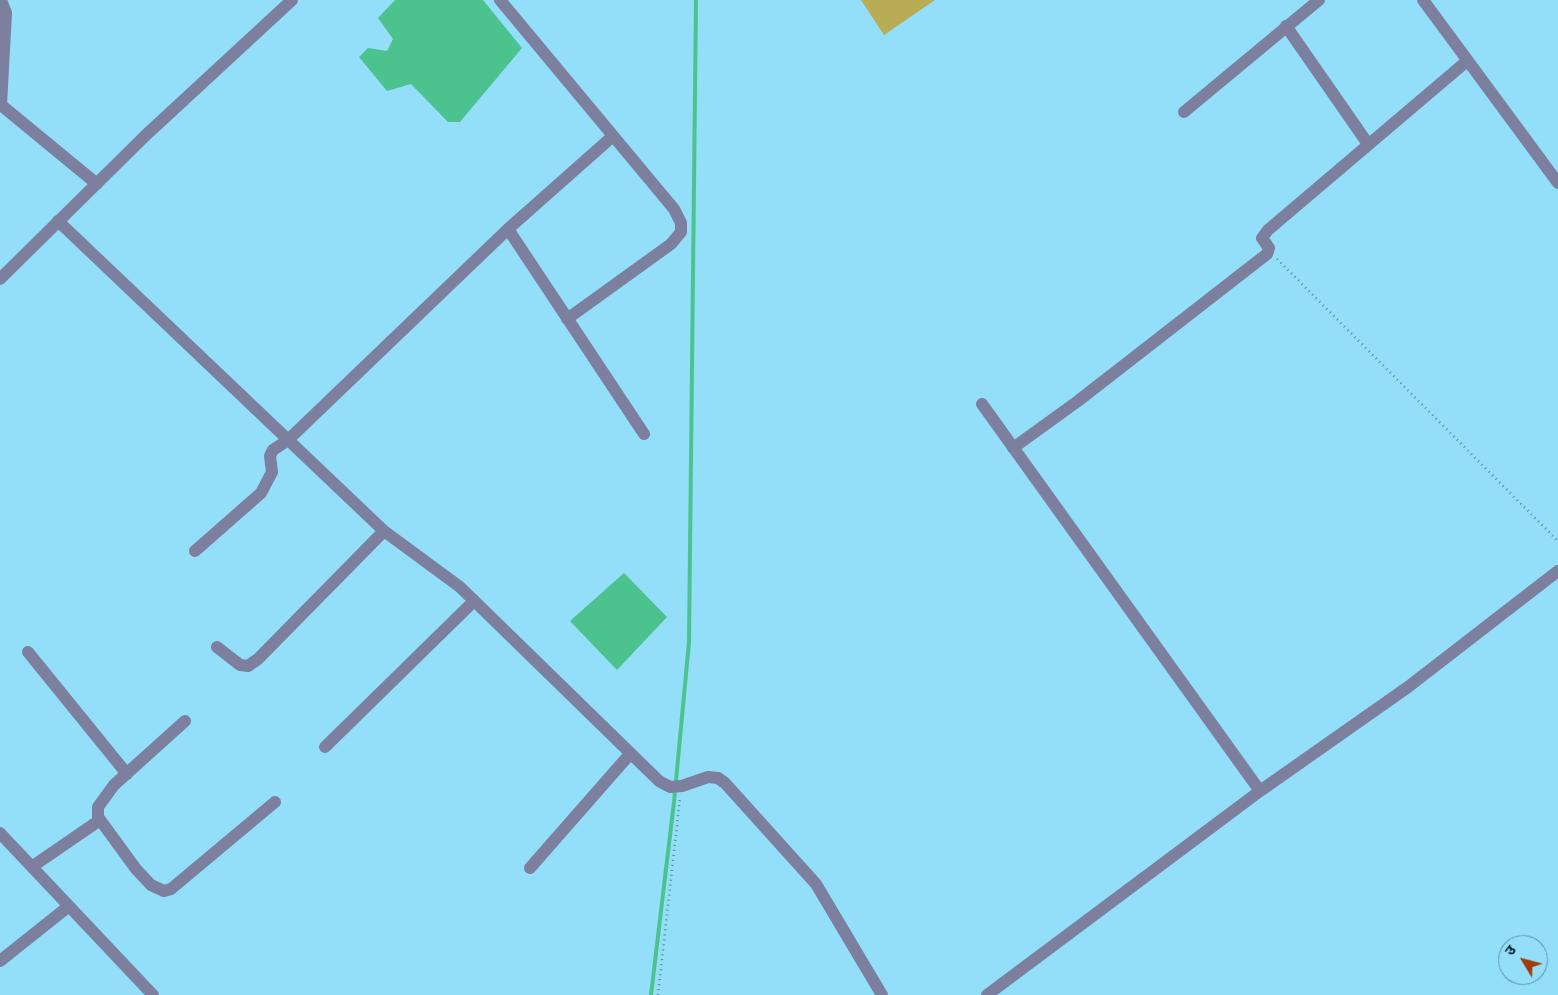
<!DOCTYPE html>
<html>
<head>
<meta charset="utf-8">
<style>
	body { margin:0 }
	#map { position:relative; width:1558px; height:995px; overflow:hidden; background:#93def8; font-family:Overpass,"Noto Sans Devanagari",sans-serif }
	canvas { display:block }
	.north { position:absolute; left:1498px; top:935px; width:50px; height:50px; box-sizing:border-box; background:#93def8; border:1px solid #5891a4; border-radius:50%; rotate:307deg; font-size:14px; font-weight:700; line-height:20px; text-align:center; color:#001d27 }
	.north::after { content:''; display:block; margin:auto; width:18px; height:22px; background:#9f3b07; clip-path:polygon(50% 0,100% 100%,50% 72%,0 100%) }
</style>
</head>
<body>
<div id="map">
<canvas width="1558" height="995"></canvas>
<div class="north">उ</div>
</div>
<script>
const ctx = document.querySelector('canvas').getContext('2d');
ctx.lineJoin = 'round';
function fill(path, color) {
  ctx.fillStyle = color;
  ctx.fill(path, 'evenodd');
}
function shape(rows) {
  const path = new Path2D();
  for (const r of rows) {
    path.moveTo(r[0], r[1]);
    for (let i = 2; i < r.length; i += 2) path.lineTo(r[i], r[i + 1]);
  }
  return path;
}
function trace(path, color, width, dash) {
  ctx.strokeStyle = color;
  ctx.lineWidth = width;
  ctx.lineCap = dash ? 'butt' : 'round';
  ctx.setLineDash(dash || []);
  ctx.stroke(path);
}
fill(shape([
	[861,0,935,0,884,35]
]), '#b8ac55');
fill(shape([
	[395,0,483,0,522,48,460,122,448,122,411,84,387,91,359,57,368,48,387,51,393,39,378,18],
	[624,573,667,617,617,670,570,621]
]), '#4cc28f');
trace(shape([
	[651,995,674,802,689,642,696,0]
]), '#4cc28f', 4);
trace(shape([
	[1277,259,1558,541],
	[658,995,680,798]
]), '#548b9e', 2.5, [1, 4]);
trace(shape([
	[1,0,6,13,1,105,97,184],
	[500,0,674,209,681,223,681,232,671,244,567,319],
	[1423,0,1558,183],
	[1286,26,1368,144],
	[1184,112,1319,0],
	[58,221,384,531,460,587,659,781,670,787,682,786,708,777,718,778,725,783,816,884,882,995],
	[508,229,644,434],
	[0,279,146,135,292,0],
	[982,404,1260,791],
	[1013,448,1078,401,1267,254,1269,248,1262,238,1268,230,1467,61],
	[195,551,261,493,272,472,270,456,273,450,288,440,508,229,613,136],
	[217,647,240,665,248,666,258,659,384,531],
	[28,652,127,774],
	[185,721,114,785,98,807,98,817,136,869,151,885,164,891,171,889,275,802],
	[325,747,474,601],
	[0,833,153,995],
	[33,866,100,820],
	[530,868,630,754],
	[0,961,69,906],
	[987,995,1260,791,1408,687,1558,571]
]), '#7d7f9e', 12);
</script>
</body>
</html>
